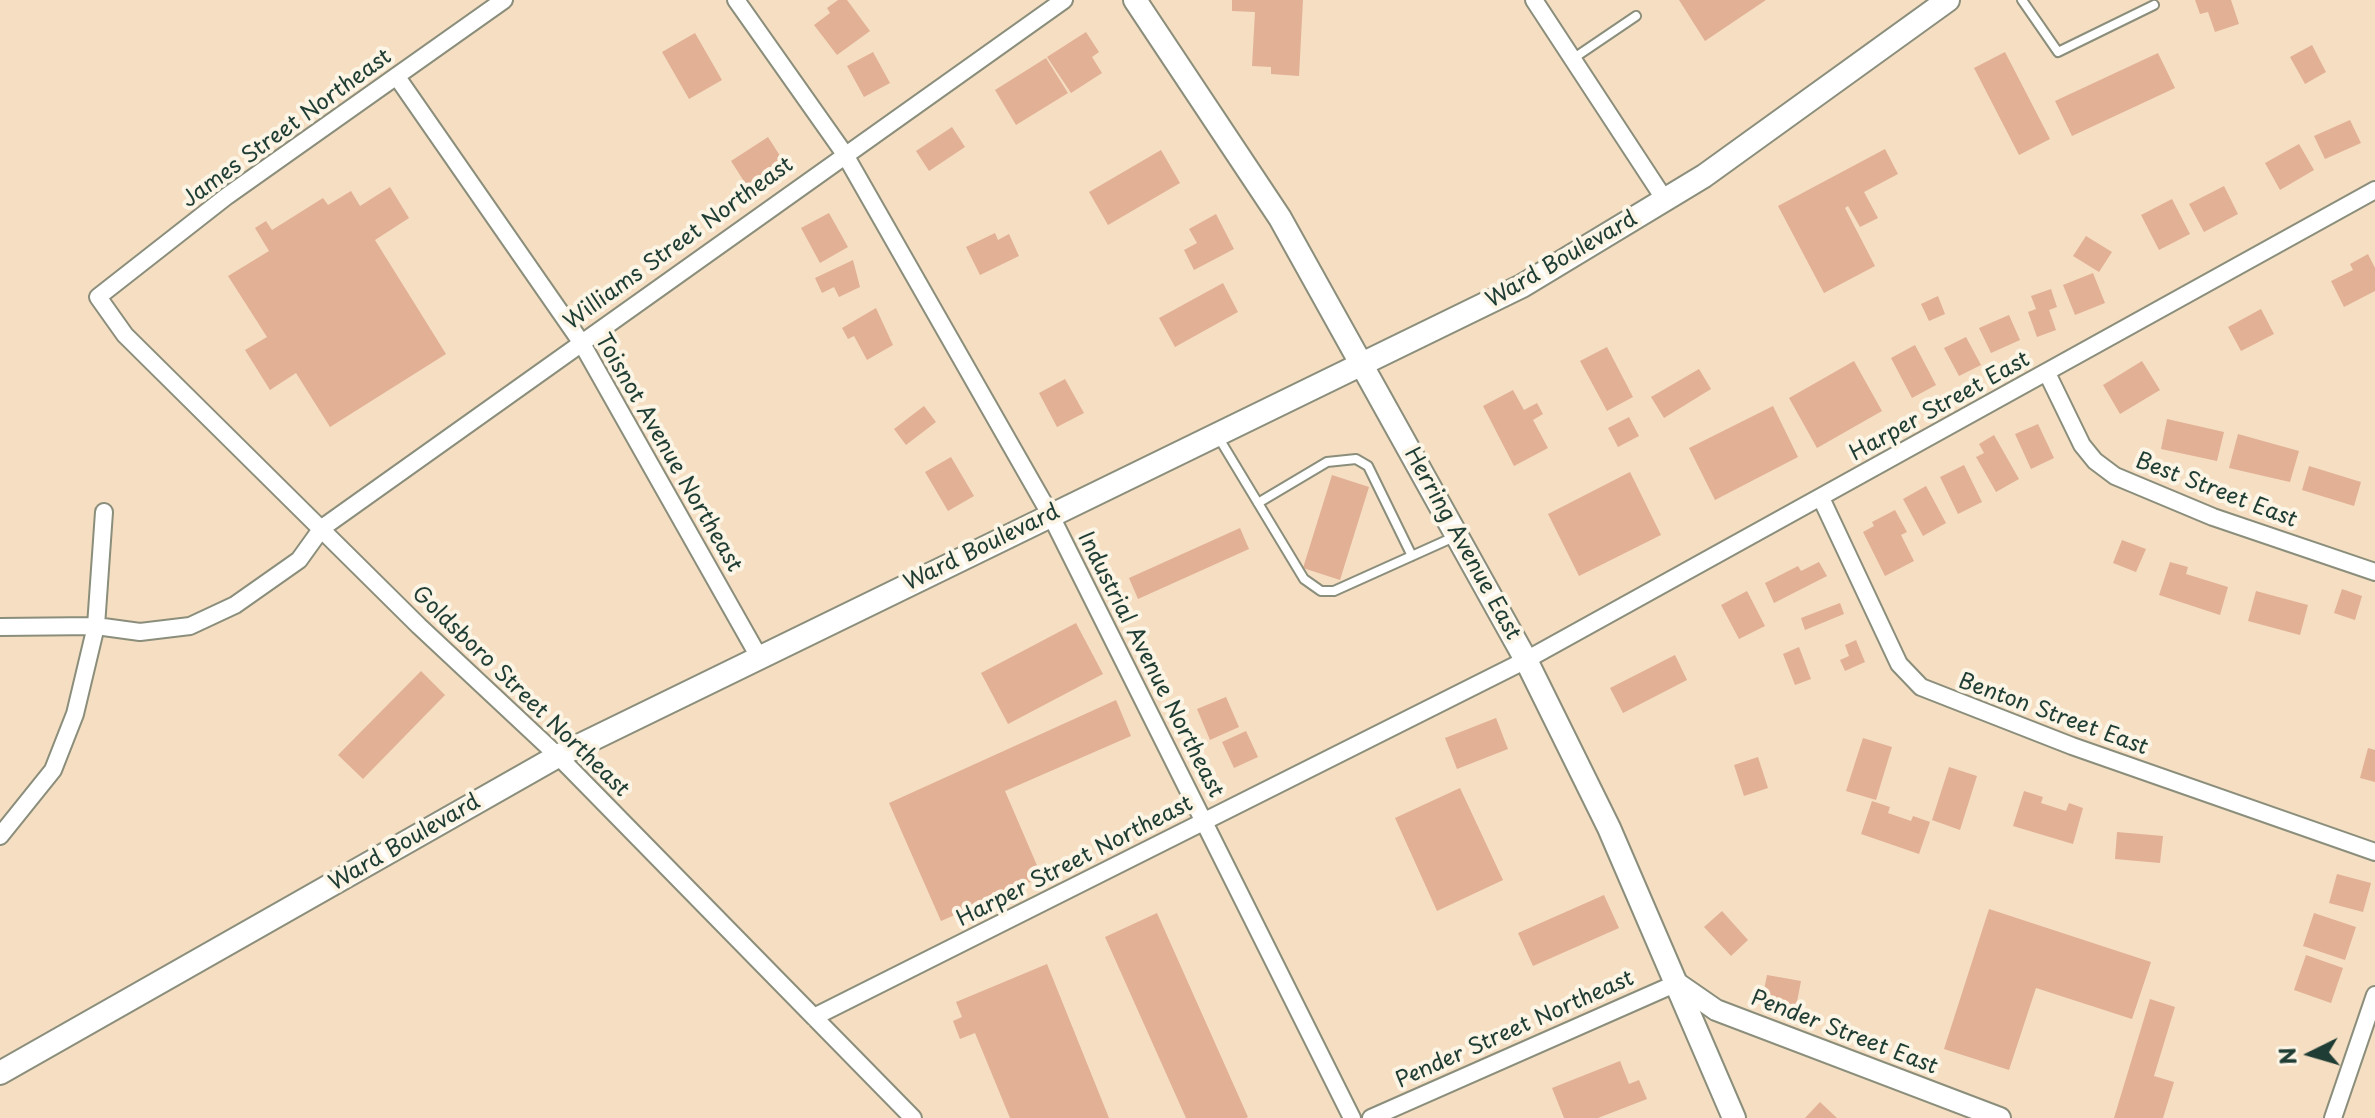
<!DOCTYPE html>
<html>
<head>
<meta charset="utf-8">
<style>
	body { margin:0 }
	#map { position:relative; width:2375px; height:1118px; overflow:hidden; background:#f5dec2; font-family:"Playpen Sans",sans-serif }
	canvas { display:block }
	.north { position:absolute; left:2271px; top:1014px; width:80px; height:80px; -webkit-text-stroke:6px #fcf5e5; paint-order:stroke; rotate:265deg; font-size:22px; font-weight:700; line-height:32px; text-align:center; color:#1f3d34 }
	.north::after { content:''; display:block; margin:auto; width:28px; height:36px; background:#1f3d34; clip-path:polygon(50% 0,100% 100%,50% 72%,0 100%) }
</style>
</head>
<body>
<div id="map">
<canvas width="2375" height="1118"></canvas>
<div class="north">N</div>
</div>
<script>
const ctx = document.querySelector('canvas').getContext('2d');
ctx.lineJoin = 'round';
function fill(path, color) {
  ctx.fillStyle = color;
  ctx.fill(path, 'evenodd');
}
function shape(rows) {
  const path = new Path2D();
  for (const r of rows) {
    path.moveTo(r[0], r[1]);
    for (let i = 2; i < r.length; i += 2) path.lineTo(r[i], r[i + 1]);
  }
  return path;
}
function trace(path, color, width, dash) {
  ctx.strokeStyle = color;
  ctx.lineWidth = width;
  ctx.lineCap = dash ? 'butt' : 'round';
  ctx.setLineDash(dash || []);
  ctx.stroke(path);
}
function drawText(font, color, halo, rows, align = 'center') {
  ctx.font = font + ' "Playpen Sans",sans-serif';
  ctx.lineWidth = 8;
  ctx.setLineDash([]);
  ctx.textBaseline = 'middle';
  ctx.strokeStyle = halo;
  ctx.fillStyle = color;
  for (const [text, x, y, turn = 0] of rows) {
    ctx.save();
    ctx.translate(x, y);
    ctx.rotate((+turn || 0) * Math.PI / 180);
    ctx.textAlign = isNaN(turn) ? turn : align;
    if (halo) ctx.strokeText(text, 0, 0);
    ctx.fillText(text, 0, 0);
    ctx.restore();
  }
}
fill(shape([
	[838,0,847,0,870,31,837,55,814,25,830,13,827,8],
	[1232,0,1303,0,1299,76,1271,74,1271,67,1252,66,1255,12,1232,11],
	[1679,0,1766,0,1705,41],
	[2195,0,2231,0,2239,24,2215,32,2208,12,2200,14],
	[1086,32,1099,52,1092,57,1102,73,1071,93,1047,57],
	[695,33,722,80,689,99,662,52],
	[2312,45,2326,72,2305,84,2290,57],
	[873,52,890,83,864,97,847,66],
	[2005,52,2050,139,2019,155,1974,68],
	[2158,53,2175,88,2072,136,2055,101],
	[1046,58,1068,93,1016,125,995,90],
	[2350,120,2361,143,2325,159,2314,136],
	[952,127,965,147,929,171,916,151],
	[768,137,784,162,747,186,731,161],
	[2299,144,2314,170,2280,190,2265,163],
	[1885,149,1898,174,1864,192,1878,218,1860,227,1848,206,1845,208,1875,266,1824,293,1778,206],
	[1161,150,1180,183,1108,225,1089,192],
	[2224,186,2238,214,2204,232,2189,204],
	[390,187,409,218,375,240,446,354,330,427,296,373,270,390,245,350,267,337,228,276,269,251,255,228,266,221,272,230,323,198,328,205,351,191,360,206],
	[2172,199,2190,234,2159,250,2141,215],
	[829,213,848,247,820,263,801,228],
	[1216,214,1234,249,1194,270,1184,250,1197,243,1189,229],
	[995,233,998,240,1009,234,1019,256,980,275,966,247],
	[2086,236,2112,252,2099,272,2073,256],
	[2368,254,2375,268,2375,291,2344,307,2331,281,2353,270,2350,264],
	[853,260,860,287,839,297,834,287,822,293,815,278],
	[2093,273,2105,303,2075,315,2063,285],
	[1223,283,1238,312,1175,347,1159,318],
	[2051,289,2057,307,2049,310,2056,330,2037,337,2028,312,2036,309,2031,296],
	[1938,296,1945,314,1929,321,1921,304],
	[876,308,893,345,867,360,854,336,848,339,842,328],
	[2261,309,2274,334,2241,351,2228,327],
	[2009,315,2020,340,1991,353,1979,328],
	[1966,337,1981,365,1959,376,1944,348],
	[1915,345,1936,385,1912,398,1891,358],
	[1607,347,1633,397,1607,411,1580,361],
	[1854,361,1882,411,1817,448,1789,398],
	[2142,361,2160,390,2120,414,2103,385],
	[1699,369,1711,389,1664,418,1651,397],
	[1065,379,1084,413,1057,427,1039,393],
	[1513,390,1524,410,1537,403,1543,414,1533,420,1548,448,1514,466,1483,406],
	[924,406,936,422,906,445,894,429],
	[1773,406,1798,457,1715,500,1689,448],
	[1629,417,1639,436,1618,447,1608,428],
	[2167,419,2224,432,2217,461,2161,449],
	[2038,424,2054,458,2031,469,2015,434],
	[2238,434,2299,451,2290,482,2229,468],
	[1994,435,2019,479,1996,492,1976,457,1984,453,1979,444],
	[951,457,974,496,948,511,925,472],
	[1964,465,1982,502,1958,514,1940,477],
	[2309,466,2361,482,2354,506,2302,490],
	[1630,472,1661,535,1579,576,1548,514],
	[1332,475,1369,487,1340,580,1303,568],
	[1926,486,1946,523,1923,536,1903,499],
	[1895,510,1907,532,1901,535,1914,561,1885,576,1863,532,1874,526,1872,522],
	[1240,528,1249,549,1138,599,1129,578],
	[2122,540,2146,549,2136,572,2113,563],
	[1819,562,1827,576,1774,603,1765,583,1798,566,1801,571],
	[2170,562,2188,567,2186,574,2228,587,2220,615,2159,595],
	[2342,589,2362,596,2355,620,2334,613],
	[1747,591,1765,626,1739,639,1721,605],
	[2256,591,2308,605,2300,635,2248,621],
	[1840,603,1844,614,1805,630,1801,618],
	[1076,623,1103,674,1008,724,981,673],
	[1856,640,1865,662,1845,671,1840,660,1849,656,1845,645],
	[1799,647,1811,679,1795,685,1783,654],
	[1675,655,1687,680,1623,713,1610,688],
	[421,671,445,695,363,779,338,755],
	[1226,697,1239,727,1210,740,1197,709],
	[1116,700,1131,736,1005,791,1042,877,941,921,889,803],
	[1496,718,1508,749,1457,769,1445,738],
	[1246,731,1258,757,1234,768,1222,742],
	[1863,738,1892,747,1876,800,1846,791],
	[2368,748,2375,750,2375,782,2360,778],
	[1758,757,1768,788,1744,796,1734,765],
	[1949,767,1977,776,1960,830,1932,820],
	[1460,788,1503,880,1437,911,1395,818],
	[2024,791,2043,797,2041,803,2066,811,2069,803,2083,808,2073,844,2013,826],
	[1872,801,1890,807,1888,813,1911,821,1913,816,1930,822,1919,854,1861,834],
	[2117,832,2163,836,2160,863,2115,859],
	[2337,874,2371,883,2363,912,2329,903],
	[1604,895,1619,928,1533,966,1518,933],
	[1989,909,2151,962,2132,1019,2036,988,2009,1070,1944,1049],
	[1722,911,1748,940,1731,956,1704,927],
	[1157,913,1248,1117,1246,1118,1186,1118,1105,937],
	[2314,913,2356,927,2345,960,2303,946],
	[2306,955,2343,968,2331,1003,2294,990],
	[1047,964,1109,1118,1010,1118,975,1033,960,1039,953,1021,962,1017,956,1002],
	[1767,975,1801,981,1796,1007,1762,1000],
	[2150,999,2175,1007,2154,1076,2174,1082,2163,1118,2114,1118],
	[1620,1061,1629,1084,1639,1080,1647,1099,1598,1118,1564,1118,1552,1088],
	[1820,1102,1837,1118,1805,1118]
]), '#e2b095');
const service = shape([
	[2022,0,2058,52,2154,5],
	[1574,58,1636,16],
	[1217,435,1304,579,1321,591,1334,591,1454,537],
	[1258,503,1327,462,1356,459,1368,466,1412,556]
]);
const minor = shape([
	[504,0,227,196,98,297,125,335,419,626,558,756,913,1118],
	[736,0,844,153,1050,514,1352,1118],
	[1534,0,1665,200],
	[397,77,581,342,759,657],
	[2047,373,2082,445,2095,461,2115,476,2213,517,2375,572],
	[1821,498,1899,664,1921,687,2072,746,2375,852],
	[0,627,96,626,140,632,190,626,235,605,299,560,322,528,1064,0],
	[0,836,53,770,75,714,96,626,104,512],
	[814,1017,1526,660,2375,190],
	[1371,1118,1677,983],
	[2333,1118,2375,995]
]);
const tertiary = shape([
	[1677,983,1716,1010,2000,1118]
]);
const secondary = shape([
	[1135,0,1280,218,1526,660,1609,828,1734,1118],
	[0,1073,558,756,1522,286,1704,176,1948,0]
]);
trace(service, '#8a8e7b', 12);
trace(minor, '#8a8e7b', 20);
trace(tertiary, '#8a8e7b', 24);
trace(secondary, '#8a8e7b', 26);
trace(service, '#fff', 8);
trace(minor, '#fff', 16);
trace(tertiary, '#fff', 20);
trace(secondary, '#fff', 22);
drawText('22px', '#1f3d34', '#fcf5e5', [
	["James Street Northeast",287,129,-36],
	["Williams Street Northeast",679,244,-36],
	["Ward Boulevard",1562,260,-30],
	["Harper Street East",1940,407,-29],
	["Toisnot Avenue Northeast",668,453,60],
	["Best Street East",2216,491,21],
	["Herring Avenue East",1462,544,61],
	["Ward Boulevard",982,548,-26],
	["Industrial Avenue Northeast",1150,665,63],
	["Goldsboro Street Northeast",520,692,44],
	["Benton Street East",2053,715,20],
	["Ward Boulevard",405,843,-30],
	["Harper Street Northeast",1075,862,-27],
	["Pender Street Northeast",1515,1030,-24],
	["Pender Street East",1844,1033,21]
]);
</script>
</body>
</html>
